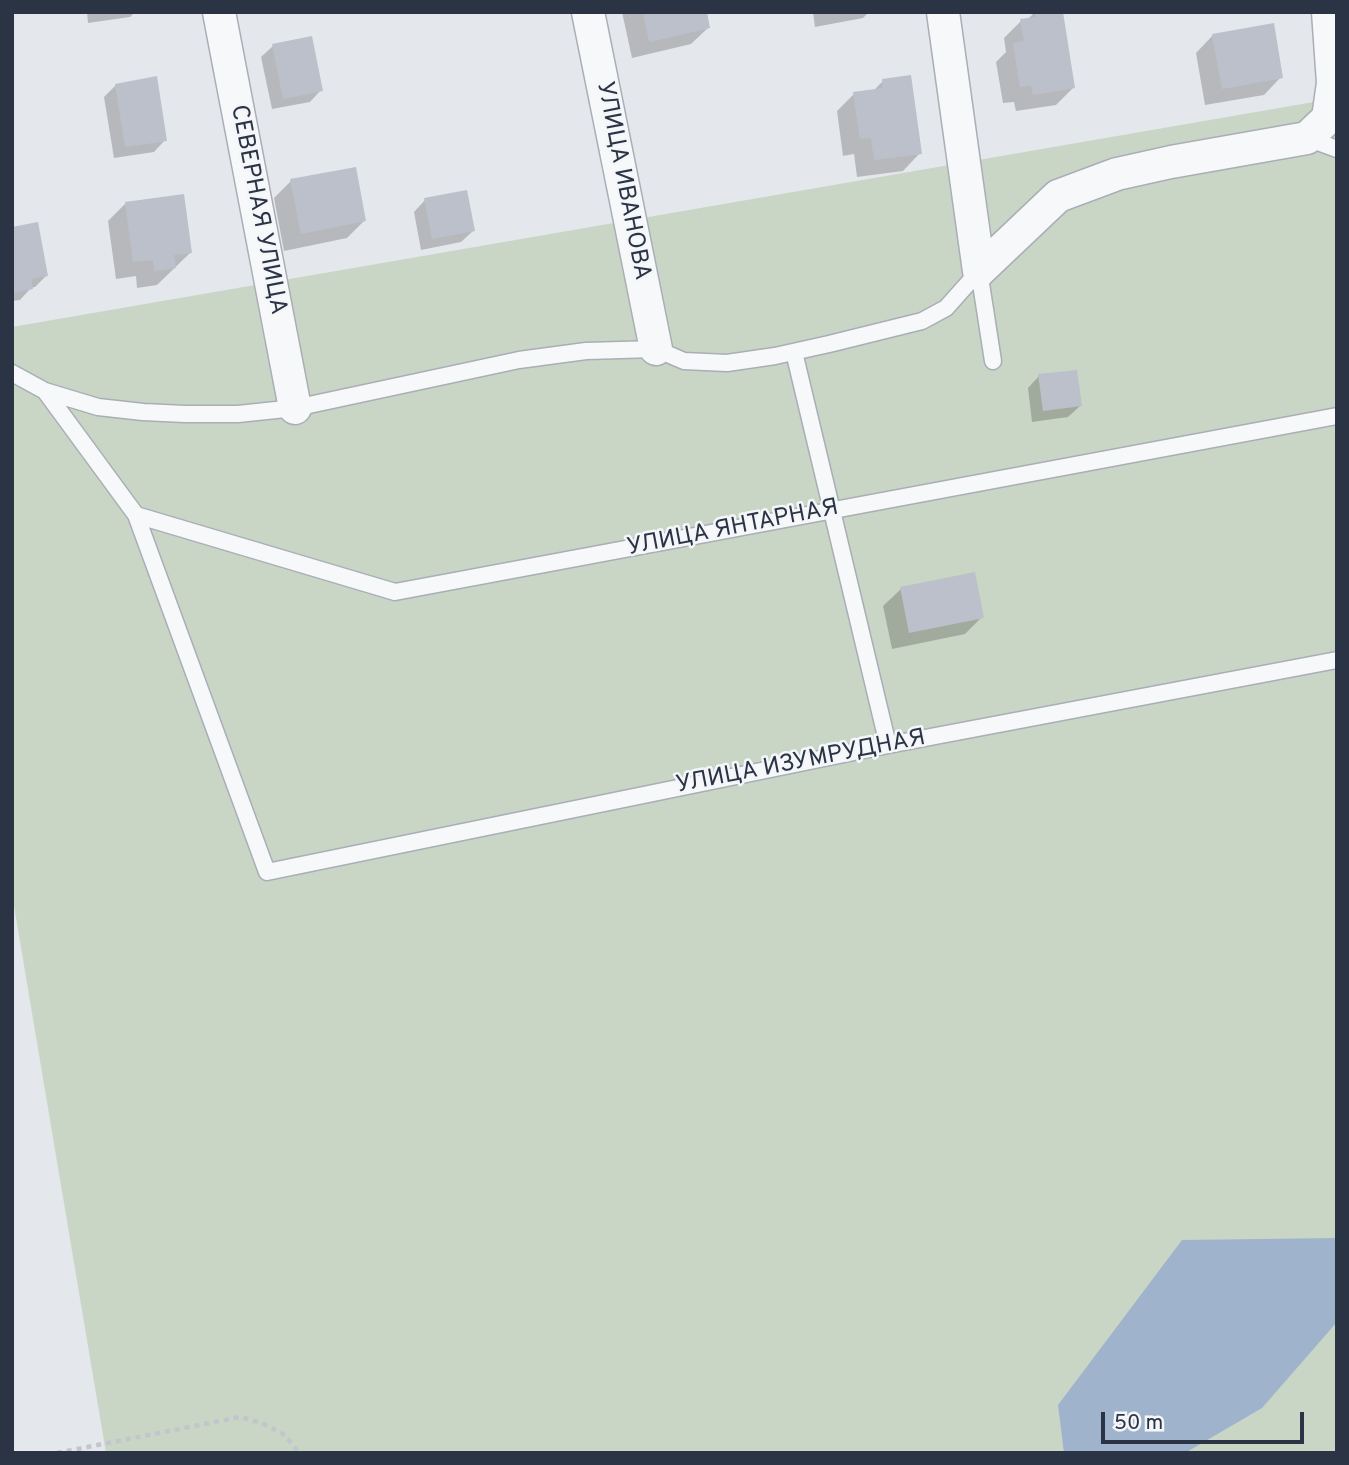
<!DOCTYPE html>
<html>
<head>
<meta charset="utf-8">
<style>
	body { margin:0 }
	#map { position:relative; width:1349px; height:1465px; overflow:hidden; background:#e4e7ec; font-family:Overpass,sans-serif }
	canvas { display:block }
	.frame { position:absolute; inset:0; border:14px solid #2b3445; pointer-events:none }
	.scale { position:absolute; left:1101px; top:1412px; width:203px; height:32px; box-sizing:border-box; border:4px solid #2b3445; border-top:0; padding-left:9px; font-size:21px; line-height:24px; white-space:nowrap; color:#2b3445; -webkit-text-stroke:5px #f4f6f9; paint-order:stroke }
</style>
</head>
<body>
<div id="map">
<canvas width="1349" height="1465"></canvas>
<div class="frame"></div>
<div class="scale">50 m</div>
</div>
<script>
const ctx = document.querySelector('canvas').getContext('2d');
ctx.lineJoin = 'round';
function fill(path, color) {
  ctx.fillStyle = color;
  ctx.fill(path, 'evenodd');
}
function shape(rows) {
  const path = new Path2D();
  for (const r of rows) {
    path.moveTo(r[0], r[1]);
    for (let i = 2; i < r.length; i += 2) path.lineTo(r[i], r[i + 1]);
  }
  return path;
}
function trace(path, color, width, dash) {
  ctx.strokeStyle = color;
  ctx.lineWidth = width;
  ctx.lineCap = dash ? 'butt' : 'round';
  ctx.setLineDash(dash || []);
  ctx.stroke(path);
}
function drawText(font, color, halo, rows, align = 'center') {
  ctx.font = font + ' Overpass,sans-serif';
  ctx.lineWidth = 5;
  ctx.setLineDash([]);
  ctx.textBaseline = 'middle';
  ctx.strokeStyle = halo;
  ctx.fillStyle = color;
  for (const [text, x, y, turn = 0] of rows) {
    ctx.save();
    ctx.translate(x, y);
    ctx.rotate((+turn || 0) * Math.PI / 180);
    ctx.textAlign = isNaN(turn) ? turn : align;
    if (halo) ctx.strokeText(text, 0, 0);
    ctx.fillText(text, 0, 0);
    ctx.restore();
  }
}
fill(shape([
	[1337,98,1337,1453,106,1453,12,894,12,327]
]), '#c9d6c5');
fill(shape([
	[1337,1238,1337,1322,1262,1408,1185,1453,1064,1453,1058,1405,1182,1240]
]), '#9fb4cc');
fill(shape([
	[87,12,135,12,130,17,88,23],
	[622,12,705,12,709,27,691,44,632,58],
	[813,12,869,12,863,18,815,27],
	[1035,12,1062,12,1073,88,1056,105,1016,111,1014,102,1003,103,996,62,1006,52,1004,38,1021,21,1027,20],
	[1213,35,1281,77,1264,95,1205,105,1196,53],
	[273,46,321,90,310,102,272,109,261,57],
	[883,81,920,153,903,171,857,177,854,154,843,156,837,111,854,94,873,91],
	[116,85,165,140,154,152,114,158,104,97],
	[291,181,364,221,347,238,284,251,274,198],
	[425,200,473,231,461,242,421,250,414,212],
	[125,204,190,253,157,285,137,288,136,276,116,279,108,221],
	[12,229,47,275,35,287,31,288,20,300,12,301],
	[1039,376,1080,406,1068,417,1032,422,1028,388],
	[901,589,982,617,965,634,892,649,883,606]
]), '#0003');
fill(shape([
	[643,12,707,12,710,28,649,42],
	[1035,12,1063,12,1075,88,1033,95,1031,85,1020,87,1013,43,1024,41,1020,19,1035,17],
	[1274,23,1283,78,1222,89,1212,34],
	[312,36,323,91,283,99,272,44],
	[911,75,922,154,874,160,871,138,860,139,853,92,883,88,882,79],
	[157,76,167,141,125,147,115,84],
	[356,167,366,221,301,234,290,179],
	[467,190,475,231,432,239,424,198],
	[184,194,192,253,174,255,176,268,154,271,153,260,133,262,125,202],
	[38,222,48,276,31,279,33,289,12,293,12,227],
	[1077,370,1082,406,1043,411,1038,374],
	[975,572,984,618,909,633,900,587]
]), '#bbc0ca');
const service = shape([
	[1307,138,1337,149],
	[979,271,993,361],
	[794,352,888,745],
	[12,373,45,391,98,407,143,412,185,414,238,414,295,408,519,360,586,351,656,349,684,361,727,363,775,356,829,344,922,321,946,308,979,271],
	[45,391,136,515,267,872,888,745,1337,660],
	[136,515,395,592,1337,416]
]);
const minor = shape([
	[219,12,295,408],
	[588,12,656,349],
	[943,12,979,271],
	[979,271,1058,196,1117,174,1171,162,1307,138,1328,118,1333,83,1328,12]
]);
trace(service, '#a9aeb7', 19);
trace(minor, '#a9aeb7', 35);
trace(shape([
	[57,1453,240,1417,262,1423,285,1435,299,1453]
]), '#c2c5cb', 4.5, [5, 5]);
trace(service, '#f7f8fa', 16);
trace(minor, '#f7f8fa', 32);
drawText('24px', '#2b3445', '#f4f6f9', [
	["УЛИЦА ИВАНОВА",622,181,79],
	["СЕВЕРНАЯ УЛИЦА",257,210,79],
	["УЛИЦА ЯНТАРНАЯ",733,529,-11],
	["УЛИЦА ИЗУМРУДНАЯ",801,763,-11]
]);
</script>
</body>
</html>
